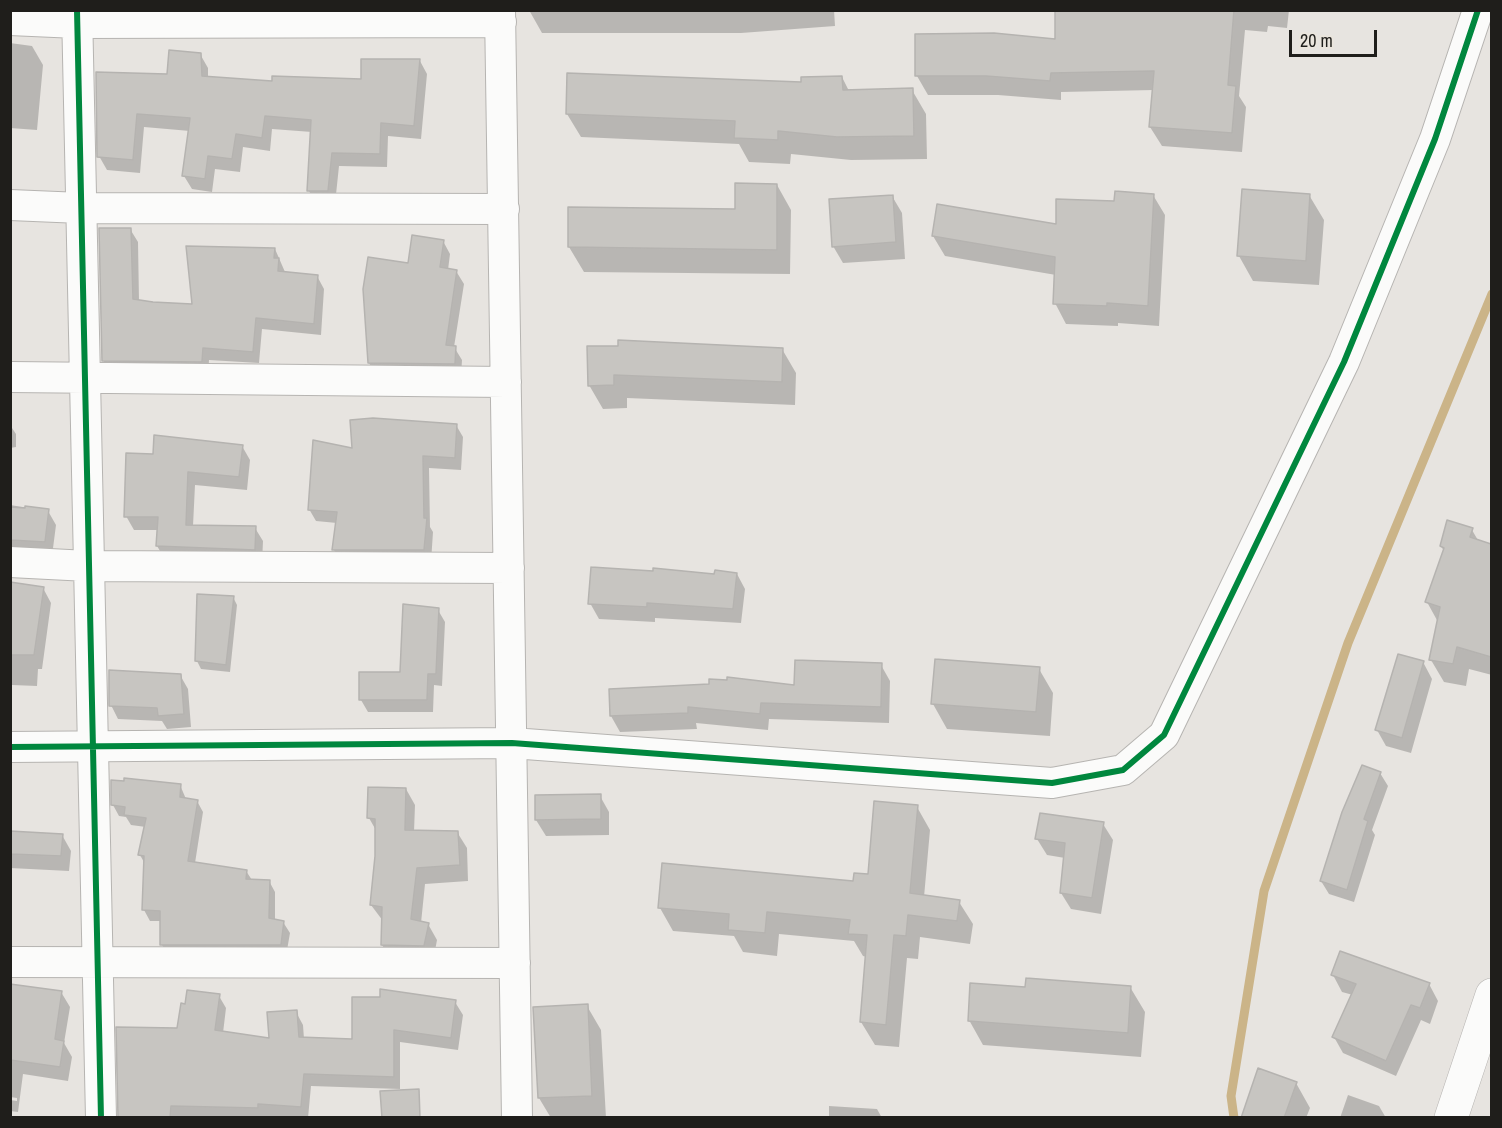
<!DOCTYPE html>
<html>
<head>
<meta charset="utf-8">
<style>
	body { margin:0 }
	#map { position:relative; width:1502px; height:1128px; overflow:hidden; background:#e7e4e0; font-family:"Archivo Narrow",sans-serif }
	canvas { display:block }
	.frame { position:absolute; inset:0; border:12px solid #1f1e1b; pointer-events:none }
	.scale { position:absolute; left:1289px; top:30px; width:88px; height:27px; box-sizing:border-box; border:3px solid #1f1e1b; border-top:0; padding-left:8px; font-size:18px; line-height:21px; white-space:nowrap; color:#1f1e1b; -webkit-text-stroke:4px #eae5dd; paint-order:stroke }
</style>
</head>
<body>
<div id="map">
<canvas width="1502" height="1128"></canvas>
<div class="frame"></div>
<div class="scale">20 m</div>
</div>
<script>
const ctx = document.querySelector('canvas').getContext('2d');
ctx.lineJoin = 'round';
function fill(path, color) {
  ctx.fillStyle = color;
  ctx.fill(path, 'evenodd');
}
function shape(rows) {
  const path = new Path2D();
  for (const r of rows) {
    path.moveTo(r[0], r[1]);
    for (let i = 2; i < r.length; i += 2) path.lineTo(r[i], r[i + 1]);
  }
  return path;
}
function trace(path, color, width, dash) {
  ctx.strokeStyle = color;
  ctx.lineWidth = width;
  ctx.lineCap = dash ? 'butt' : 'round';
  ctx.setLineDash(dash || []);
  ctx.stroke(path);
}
fill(shape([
	[529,10,834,10,835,26,741,33,542,33],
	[1135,10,1289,10,1287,28,1268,26,1267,32,1245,30,1239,96,1246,107,1242,152,1162,146,1150,127,1154,90,1061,92,1061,100,998,95,928,95,917,76,916,35,1056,40],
	[10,43,32,46,43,65,37,130,10,128],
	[200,54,208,68,208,78,274,83,363,81,420,61,427,74,421,139,388,136,387,167,339,166,335,204,316,204,309,191,312,132,272,129,270,151,243,147,240,172,215,169,212,192,192,189,184,176,190,131,144,127,140,173,107,170,99,156,168,75],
	[842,77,849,91,912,90,926,114,927,159,851,160,791,154,790,164,749,162,739,144,581,137,567,114],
	[777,185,791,210,790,274,584,272,569,247,736,210],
	[1153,195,1165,215,1159,326,1118,323,1118,326,1066,324,1055,303,1056,275,945,256,933,236,1057,226,1115,203],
	[1309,195,1324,220,1319,285,1253,281,1239,256],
	[892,196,902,213,905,259,843,263,833,246],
	[130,229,138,242,139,301,194,306,275,249,285,272,317,276,324,289,321,335,262,329,259,363,209,360,208,374,110,373,103,360],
	[443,241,450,254,448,270,456,271,464,284,454,347,462,360,461,376,376,375,369,363,410,265],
	[619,347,782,349,796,373,795,405,627,398,627,408,603,409,589,385],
	[10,425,16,434,16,447,10,448],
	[456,425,463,437,461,470,429,468,430,527,433,532,431,562,341,562,334,550,337,523,316,521,309,509,353,450],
	[242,446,250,460,247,490,195,485,193,526,255,528,263,541,262,563,165,559,157,546,158,530,134,530,126,516,154,455],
	[10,505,48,511,56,525,52,556,10,553],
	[1472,530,1479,542,1492,546,1492,675,1469,669,1466,686,1444,682,1431,660,1438,622,1427,602,1444,551,1441,546],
	[737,574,745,589,741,623,655,618,655,622,599,619,590,603,715,576],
	[10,584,43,588,51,603,42,669,38,669,37,686,12,685,10,682],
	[233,597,237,605,230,672,201,669,197,661],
	[438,610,445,622,442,686,434,685,433,712,368,712,361,700,402,673],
	[1423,662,1432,679,1411,753,1386,746,1377,730],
	[881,665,890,681,889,723,769,719,768,730,696,723,697,729,620,732,611,716,796,686],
	[1039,669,1053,693,1050,736,947,729,933,704],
	[180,675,188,689,191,727,167,729,162,721,118,719,111,705],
	[1380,773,1388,786,1372,830,1375,835,1354,902,1329,894,1321,881],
	[180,785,186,799,197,801,203,812,195,863,246,871,252,880,269,881,275,892,275,921,283,922,290,933,286,956,168,955,162,945,162,921,150,921,144,910,145,864,140,855,146,827,131,825,126,817,119,816,113,805],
	[406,789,415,805,414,832,457,832,467,848,468,881,425,884,421,923,428,924,437,940,433,961,392,961,382,945,383,921,371,905,377,832,369,818],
	[600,796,609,812,609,835,546,836,536,820],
	[917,807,930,830,924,897,959,902,973,924,970,944,920,937,918,959,907,958,899,1047,875,1045,861,1022,867,957,863,956,854,941,779,934,777,956,743,952,734,936,673,931,660,908,854,882,869,876],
	[1103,824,1113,840,1101,914,1071,909,1061,893,1065,858,1047,855,1037,839],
	[10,832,62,835,71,851,69,871,10,868],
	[1333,975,1429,984,1438,1001,1430,1024,1421,1020,1396,1076,1343,1053,1334,1037,1353,995,1342,992],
	[10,986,61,992,70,1007,64,1043,72,1057,68,1081,23,1074,18,1112,10,1111,10,1100,17,1101,17,1098,10,1097],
	[1130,987,1145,1012,1141,1057,983,1045,969,1020,1026,988],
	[219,996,226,1008,223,1033,271,1040,296,1012,303,1025,304,1039,353,1040,455,1002,463,1015,458,1050,400,1042,400,1089,311,1086,308,1118,119,1118,179,1029],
	[587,1006,601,1030,606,1118,551,1118,539,1098],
	[1296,1083,1310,1108,1306,1118,1243,1118],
	[1348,1095,1379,1106,1386,1118,1340,1118],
	[829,1106,877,1109,882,1118,829,1118]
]), '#0003');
trace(shape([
	[1234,1118,1231,1096,1264,891,1348,643,1492,294]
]), '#cbb488', 9);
const building = shape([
	[1055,10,1234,10,1228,85,1236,86,1232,133,1149,127,1154,71,1051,73,1050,81,986,76,915,76,915,34,994,33,1055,39,1055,10],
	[169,50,201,53,202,76,272,81,272,76,361,79,361,59,420,59,414,126,381,123,380,154,332,153,328,191,307,191,311,120,265,116,262,138,236,134,232,159,208,156,205,179,182,176,190,118,137,114,133,160,97,157,96,72,167,74,169,50],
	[567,73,801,82,801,77,842,76,843,90,913,88,914,136,837,137,778,131,778,140,734,138,735,121,566,114,567,73],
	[735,183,777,184,777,250,568,247,568,207,735,209,735,183],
	[1242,189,1310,194,1306,261,1237,256,1242,189],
	[1115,191,1154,194,1148,306,1107,303,1107,306,1053,304,1055,257,932,236,937,204,1056,224,1056,199,1114,201,1115,191],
	[893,195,896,242,832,247,829,199,893,195],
	[99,228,131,228,133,299,153,302,192,304,186,246,275,248,274,258,279,258,278,271,318,275,314,324,256,318,253,352,203,348,202,362,102,361,99,228],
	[412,235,444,240,440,267,457,270,446,345,456,346,455,364,368,363,363,289,368,257,408,263,412,235],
	[618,340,783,348,782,382,614,375,614,385,588,386,587,346,618,346,618,340],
	[373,418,457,424,455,458,423,456,424,518,427,518,424,550,332,550,337,512,308,510,313,440,352,448,350,420,373,418],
	[154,435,243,445,239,477,188,472,186,525,256,526,255,550,156,546,158,517,124,517,126,453,153,454,154,435],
	[25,506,49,509,45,542,10,540,10,507,25,508,25,506],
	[1447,520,1473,528,1470,537,1491,544,1491,657,1457,647,1453,664,1429,660,1440,607,1425,602,1444,548,1440,546,1447,520],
	[591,567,653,571,653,568,714,574,715,570,737,573,733,609,647,603,647,607,588,604,591,567],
	[10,582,44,587,34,655,10,655,10,582],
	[197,594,234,596,226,665,195,661,197,594],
	[403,604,439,608,436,674,428,674,427,700,359,700,359,672,400,672,403,604],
	[1398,654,1424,661,1402,738,1375,730,1398,654],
	[935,659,1040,667,1036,712,931,704,935,659],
	[795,660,882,663,881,707,761,703,760,714,688,707,688,713,610,716,609,689,709,684,709,679,727,680,727,677,794,685,795,660],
	[109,670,181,674,184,714,158,716,157,708,109,706,109,670],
	[1362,765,1381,772,1364,819,1368,821,1347,890,1320,881,1342,812,1362,765],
	[124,778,181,784,180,797,198,800,188,861,247,870,246,879,270,880,269,918,284,921,281,945,160,945,160,911,142,910,144,856,138,855,146,818,124,815,125,807,111,805,111,780,124,781,124,778],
	[368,787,406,788,405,830,458,831,460,865,417,868,411,919,429,923,424,946,381,945,382,907,370,905,375,856,375,819,367,818,368,787],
	[601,794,601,819,535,820,535,795,601,794],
	[874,801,918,805,910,893,960,900,957,921,908,915,906,936,894,935,886,1025,860,1022,867,935,848,934,850,920,767,912,765,933,728,930,729,914,658,908,662,863,853,881,854,873,868,874,874,801],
	[1040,813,1104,822,1092,898,1060,893,1065,843,1035,839,1040,813],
	[10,831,63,834,61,856,10,854,10,831],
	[1340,951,1430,983,1420,1008,1411,1005,1386,1061,1332,1037,1356,984,1331,975,1340,951],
	[1026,978,1131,986,1128,1033,968,1021,970,983,1025,987,1026,978],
	[10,984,62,991,55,1039,64,1041,60,1067,10,1060,10,984],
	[380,989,456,1000,451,1038,394,1030,394,1077,304,1074,301,1107,258,1104,258,1108,171,1106,170,1118,118,1118,116,1027,177,1028,181,1003,185,1004,187,990,220,994,215,1030,269,1038,267,1012,297,1010,299,1037,352,1039,352,997,380,997,380,989],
	[588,1004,592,1096,538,1098,533,1007,588,1004],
	[1258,1068,1297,1082,1284,1118,1241,1118,1258,1068],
	[419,1089,420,1118,382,1118,380,1091,419,1089]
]);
fill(building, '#c7c5c1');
trace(building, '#b5b3b0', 1.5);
const minor = shape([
	[77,10,101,1118],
	[500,10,517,1118],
	[10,20,77,23,501,22],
	[10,205,81,208,504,209],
	[10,377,506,382],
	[10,562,88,566,509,568],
	[10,747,512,743,1052,783,1123,770,1164,735,1344,362,1435,139,1478,10],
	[10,962,515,963]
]);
const major = shape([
	[1451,1118,1492,995]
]);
trace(minor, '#b6b4b1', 32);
trace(major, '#b6b4b1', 34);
trace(minor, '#fbfbfa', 30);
trace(major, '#fbfbfa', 33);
trace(shape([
	[77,10,101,1118],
	[10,747,512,743,1052,783,1123,770,1164,735,1344,362,1435,139,1478,10]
]), '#00873e', 6);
</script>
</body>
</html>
